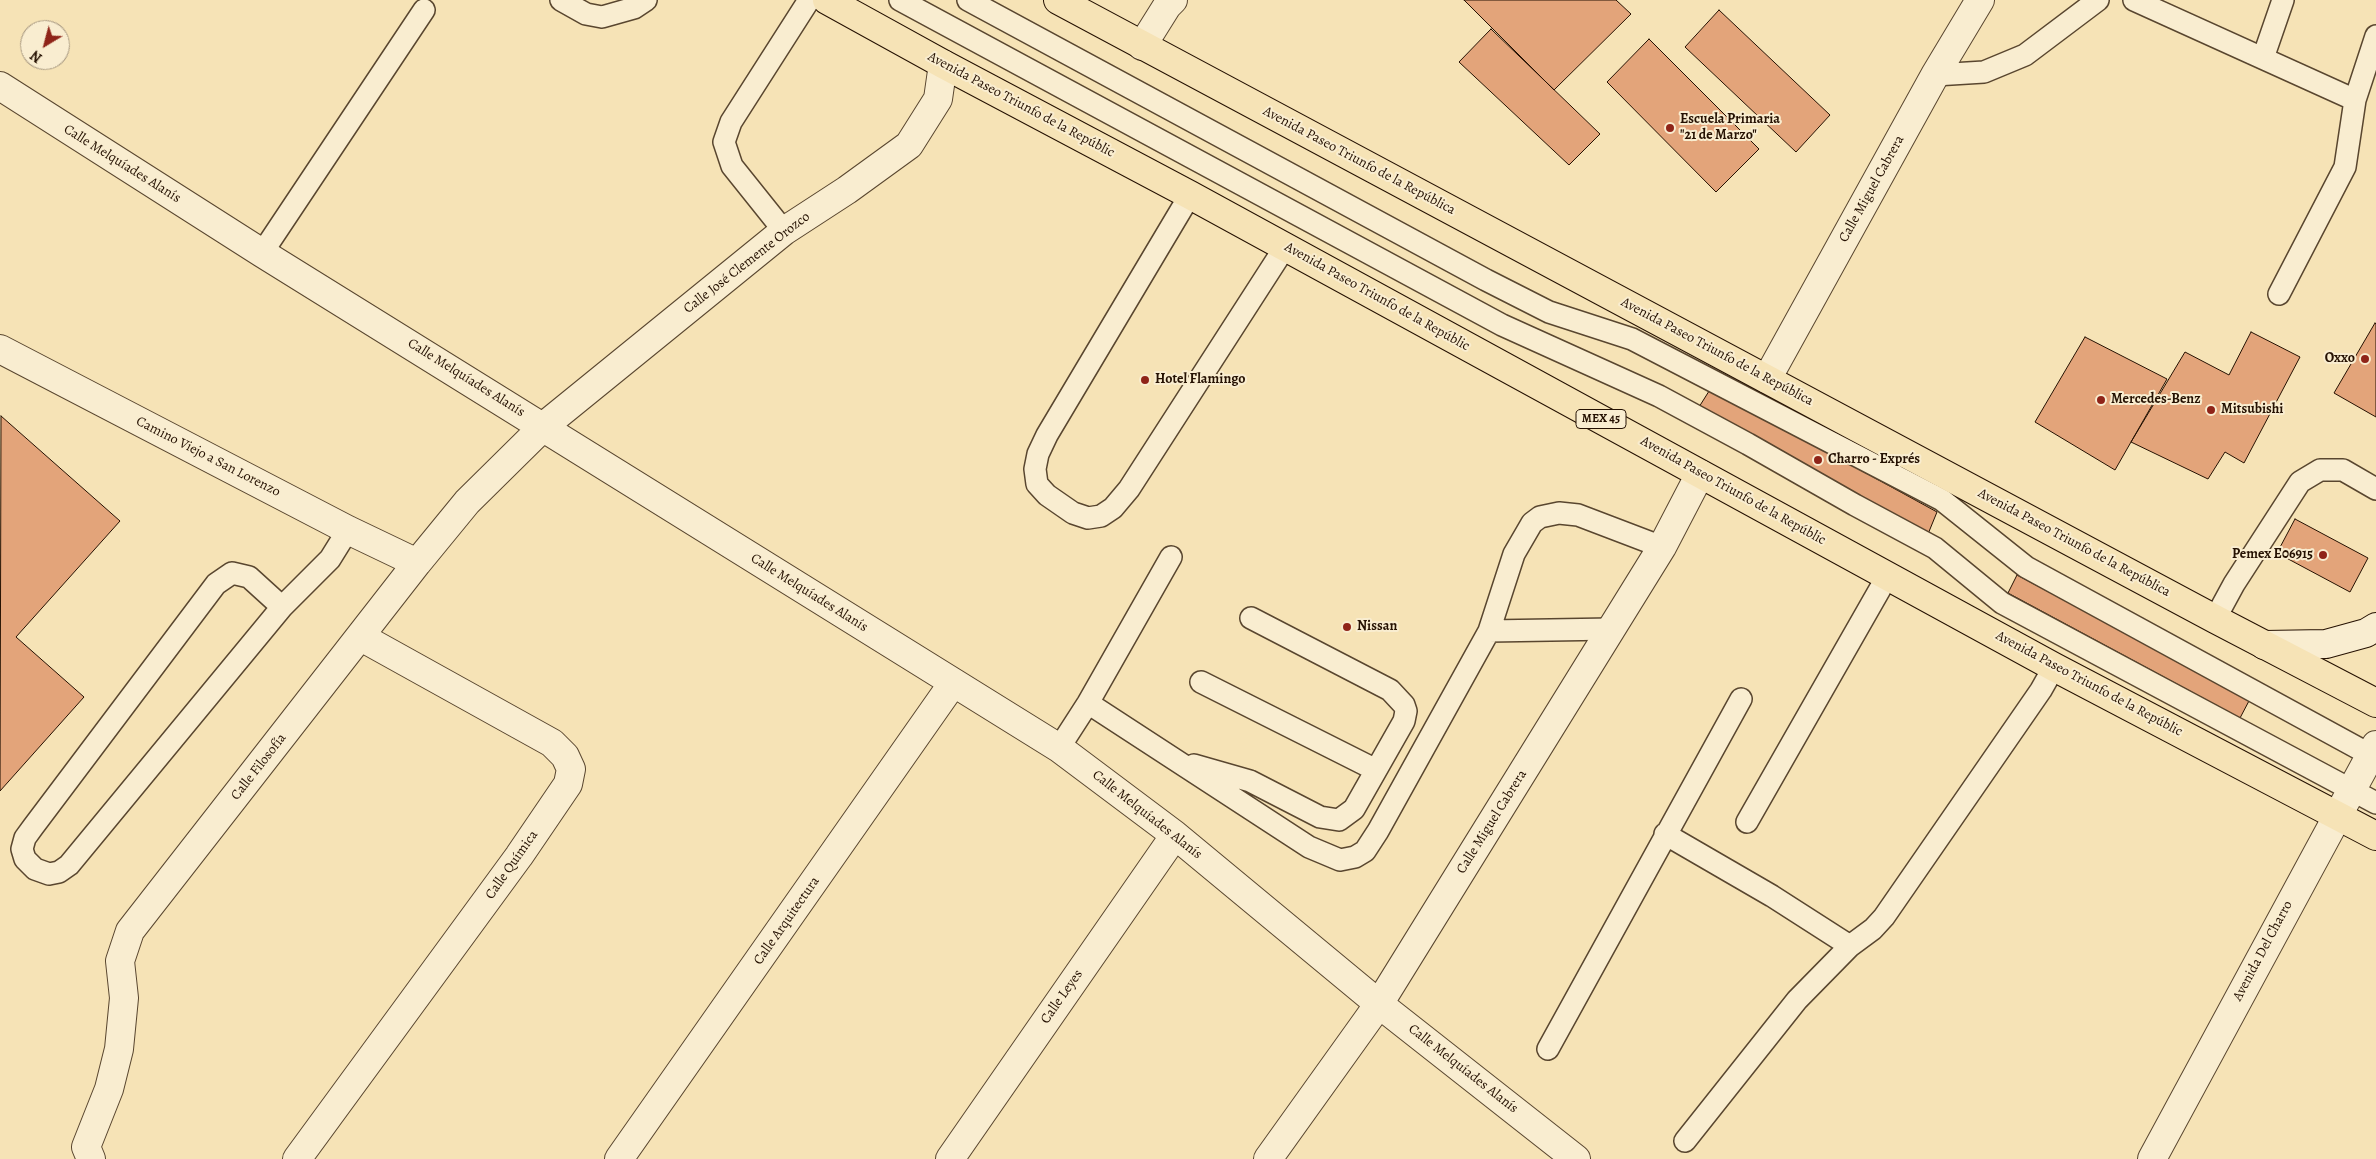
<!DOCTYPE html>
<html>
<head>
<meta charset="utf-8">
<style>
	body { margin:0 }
	#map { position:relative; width:2376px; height:1159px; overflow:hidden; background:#f6e3b6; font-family:Alegreya,serif }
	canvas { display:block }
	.north { position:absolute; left:20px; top:20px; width:50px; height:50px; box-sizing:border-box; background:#f9edd0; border:1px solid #a4957e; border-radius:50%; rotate:217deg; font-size:14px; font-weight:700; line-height:20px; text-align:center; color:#251102 }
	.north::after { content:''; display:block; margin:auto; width:18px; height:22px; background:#8f2418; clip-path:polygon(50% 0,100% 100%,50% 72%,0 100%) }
</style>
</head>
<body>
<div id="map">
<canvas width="2376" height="1159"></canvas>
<div class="north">N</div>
</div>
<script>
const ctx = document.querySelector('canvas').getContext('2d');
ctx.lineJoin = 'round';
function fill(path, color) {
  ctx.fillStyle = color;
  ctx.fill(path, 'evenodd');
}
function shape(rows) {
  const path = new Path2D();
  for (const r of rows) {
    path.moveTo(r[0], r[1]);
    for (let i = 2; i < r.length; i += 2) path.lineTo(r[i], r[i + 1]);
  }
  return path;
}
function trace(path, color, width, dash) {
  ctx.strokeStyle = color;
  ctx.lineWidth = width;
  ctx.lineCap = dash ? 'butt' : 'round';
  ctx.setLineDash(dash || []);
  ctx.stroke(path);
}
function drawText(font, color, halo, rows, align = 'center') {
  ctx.font = font + ' Alegreya,serif';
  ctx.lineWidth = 4;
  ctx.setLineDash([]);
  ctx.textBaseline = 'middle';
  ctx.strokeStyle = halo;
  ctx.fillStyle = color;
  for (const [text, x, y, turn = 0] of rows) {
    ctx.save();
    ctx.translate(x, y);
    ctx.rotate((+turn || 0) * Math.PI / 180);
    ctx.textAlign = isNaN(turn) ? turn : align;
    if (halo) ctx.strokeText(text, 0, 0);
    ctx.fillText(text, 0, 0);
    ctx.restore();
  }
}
const building = shape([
	[1464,0,1616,0,1631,14,1554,90,1464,0],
	[1719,10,1830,115,1796,152,1685,47,1719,10],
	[1491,29,1600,134,1569,165,1459,62,1491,29],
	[1649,39,1759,149,1716,192,1607,82,1649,39],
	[2375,323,2376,324,2376,417,2334,393,2375,323],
	[2251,332,2300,357,2244,463,2225,452,2208,479,2131,442,2185,352,2229,375,2251,332],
	[2085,337,2167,379,2115,470,2035,422,2085,337],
	[1711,388,1937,512,1928,534,1699,407,1711,388],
	[1,416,120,521,16,637,84,697,0,791,1,416],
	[2295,519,2368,558,2350,592,2277,553,2295,519],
	[2017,575,2250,699,2240,718,2008,593,2017,575]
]);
fill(building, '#e3a47a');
trace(building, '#251102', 1);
const service = shape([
	[561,0,586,14,602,17,634,8,646,0],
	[900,0,1502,325,1659,396,1748,444,1855,505,1935,548,2002,603,2376,803],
	[968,0,1486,280,1549,312,1632,339,1942,500,2026,567,2376,758],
	[2134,0,2355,100],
	[2263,58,2283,0],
	[1935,75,1984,72,2025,55,2098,0],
	[1190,195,1047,435,1038,454,1035,469,1037,484,1047,495,1073,513,1088,518,1101,516,1113,508,1129,489,1285,247],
	[784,231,732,166,724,142,731,122,809,0],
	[262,253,424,10],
	[2279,294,2345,167,2355,100,2376,36],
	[282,607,249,577,232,573,216,584,33,827,25,838,22,849,25,859,35,869,49,874,59,872,69,865,282,607,330,559,348,530],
	[2215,619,2234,584,2300,482,2320,470,2343,470,2376,489],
	[1489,631,1514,554,1532,523,1540,517,1559,513,1578,515,1662,547],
	[1201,682,1376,770],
	[1088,703,1309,847,1340,860,1355,857,1365,851,1378,831,1489,631,1612,629],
	[1059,748,1088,703,1171,557],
	[1194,765,1250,781,1320,817,1339,820,1354,809,1404,721,1406,711,1404,705,1390,690,1251,618],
	[1747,822,1888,575],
	[1665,834,1772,896,1850,946],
	[1548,1049,1741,699],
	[1685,1141,1797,1000,1850,946,1873,929,1884,917,2041,690,2054,667]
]);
const minor = shape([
	[1142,46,1167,6,1173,0],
	[0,86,262,253,1059,748,1175,835,1379,1004,1576,1159],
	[0,349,348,530,417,563],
	[1767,379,1935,75,1980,0],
	[91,1159,86,1147,109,1089,119,1049,124,998,120,961,130,931,417,563,467,502,544,426,784,231,847,190,909,145,938,99,943,64],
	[297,1159,519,856,568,784,571,769,565,756,552,743,361,637],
	[619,1159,953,683],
	[950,1159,1175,835],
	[1268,1159,1379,1004,1662,547,1700,474]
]);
const tertiary = shape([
	[2152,1159,2376,745]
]);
const secondary = shape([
	[2264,645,2326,644,2366,633,2376,627]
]);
const primary = shape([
	[827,0,943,64,1190,195,2054,667,2376,836],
	[1058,0,2215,619,2376,703]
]);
trace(service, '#59462f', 24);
trace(minor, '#59462f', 30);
trace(tertiary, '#59462f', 30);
trace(secondary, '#251102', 30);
trace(primary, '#251102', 30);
trace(service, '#f9edd0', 21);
trace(minor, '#f9edd0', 28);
trace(tertiary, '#f9edd0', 28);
trace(secondary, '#f9edd0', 28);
trace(primary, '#f6e3b6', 28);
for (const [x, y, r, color] of [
	[1670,128,5,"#8f2418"],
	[2365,359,5,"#8f2418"],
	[1145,380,5,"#8f2418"],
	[2101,400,5,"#8f2418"],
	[2211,410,5,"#8f2418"],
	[1818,460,5,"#8f2418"],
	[2323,555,5,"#8f2418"],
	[1347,627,5,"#8f2418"]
]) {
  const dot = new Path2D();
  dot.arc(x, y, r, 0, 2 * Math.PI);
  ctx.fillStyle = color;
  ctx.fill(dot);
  trace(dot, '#f9edd0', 2);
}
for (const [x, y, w] of [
	[1601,419,50]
]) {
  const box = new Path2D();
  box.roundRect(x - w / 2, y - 9.5, w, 19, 4);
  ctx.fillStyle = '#f9edd0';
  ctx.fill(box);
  trace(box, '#251102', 1);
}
drawText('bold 12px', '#251102', null, [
	["MEX 45",1601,419]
]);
drawText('14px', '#251102', '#f9edd0', [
	["Avenida Paseo Triunfo de la Repúblic",1021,105,28],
	["Avenida Paseo Triunfo de la República",1359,161,28],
	["Calle Melquíades Alanís",122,164,32],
	["Calle Miguel Cabrera",1872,189,-61],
	["Calle José Clemente Orozco",747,263,-38],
	["Avenida Paseo Triunfo de la Repúblic",1377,297,29],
	["Avenida Paseo Triunfo de la República",1717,352,28],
	["Calle Melquíades Alanís",466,378,32],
	["Camino Viejo a San Lorenzo",208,457,27],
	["Avenida Paseo Triunfo de la Repúblic",1733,491,29],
	["Avenida Paseo Triunfo de la República",2074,543,28],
	["Calle Melquíades Alanís",809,593,32],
	["Avenida Paseo Triunfo de la Repúblic",2089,684,28],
	["Calle Filosofía",259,767,-52],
	["Calle Melquíades Alanís",1147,815,38],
	["Calle Miguel Cabrera",1492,822,-58],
	["Calle Química",512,865,-55],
	["Calle Arquitectura",787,921,-55],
	["Avenida Del Charro",2263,951,-62],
	["Calle Leyes",1062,997,-55],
	["Calle Melquíades Alanís",1463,1069,38]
]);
drawText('bold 14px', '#251102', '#f9edd0', [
	["Escuela Primaria",1680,120],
	["\"21 de Marzo\"",1680,136],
	["Oxxo",2355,359,"right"],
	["Hotel Flamingo",1155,380],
	["Mercedes-Benz",2111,400],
	["Mitsubishi",2221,410],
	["Charro - Exprés",1828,460],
	["Pemex E06915",2313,555,"right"],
	["Nissan",1357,627]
], 'left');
</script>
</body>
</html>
